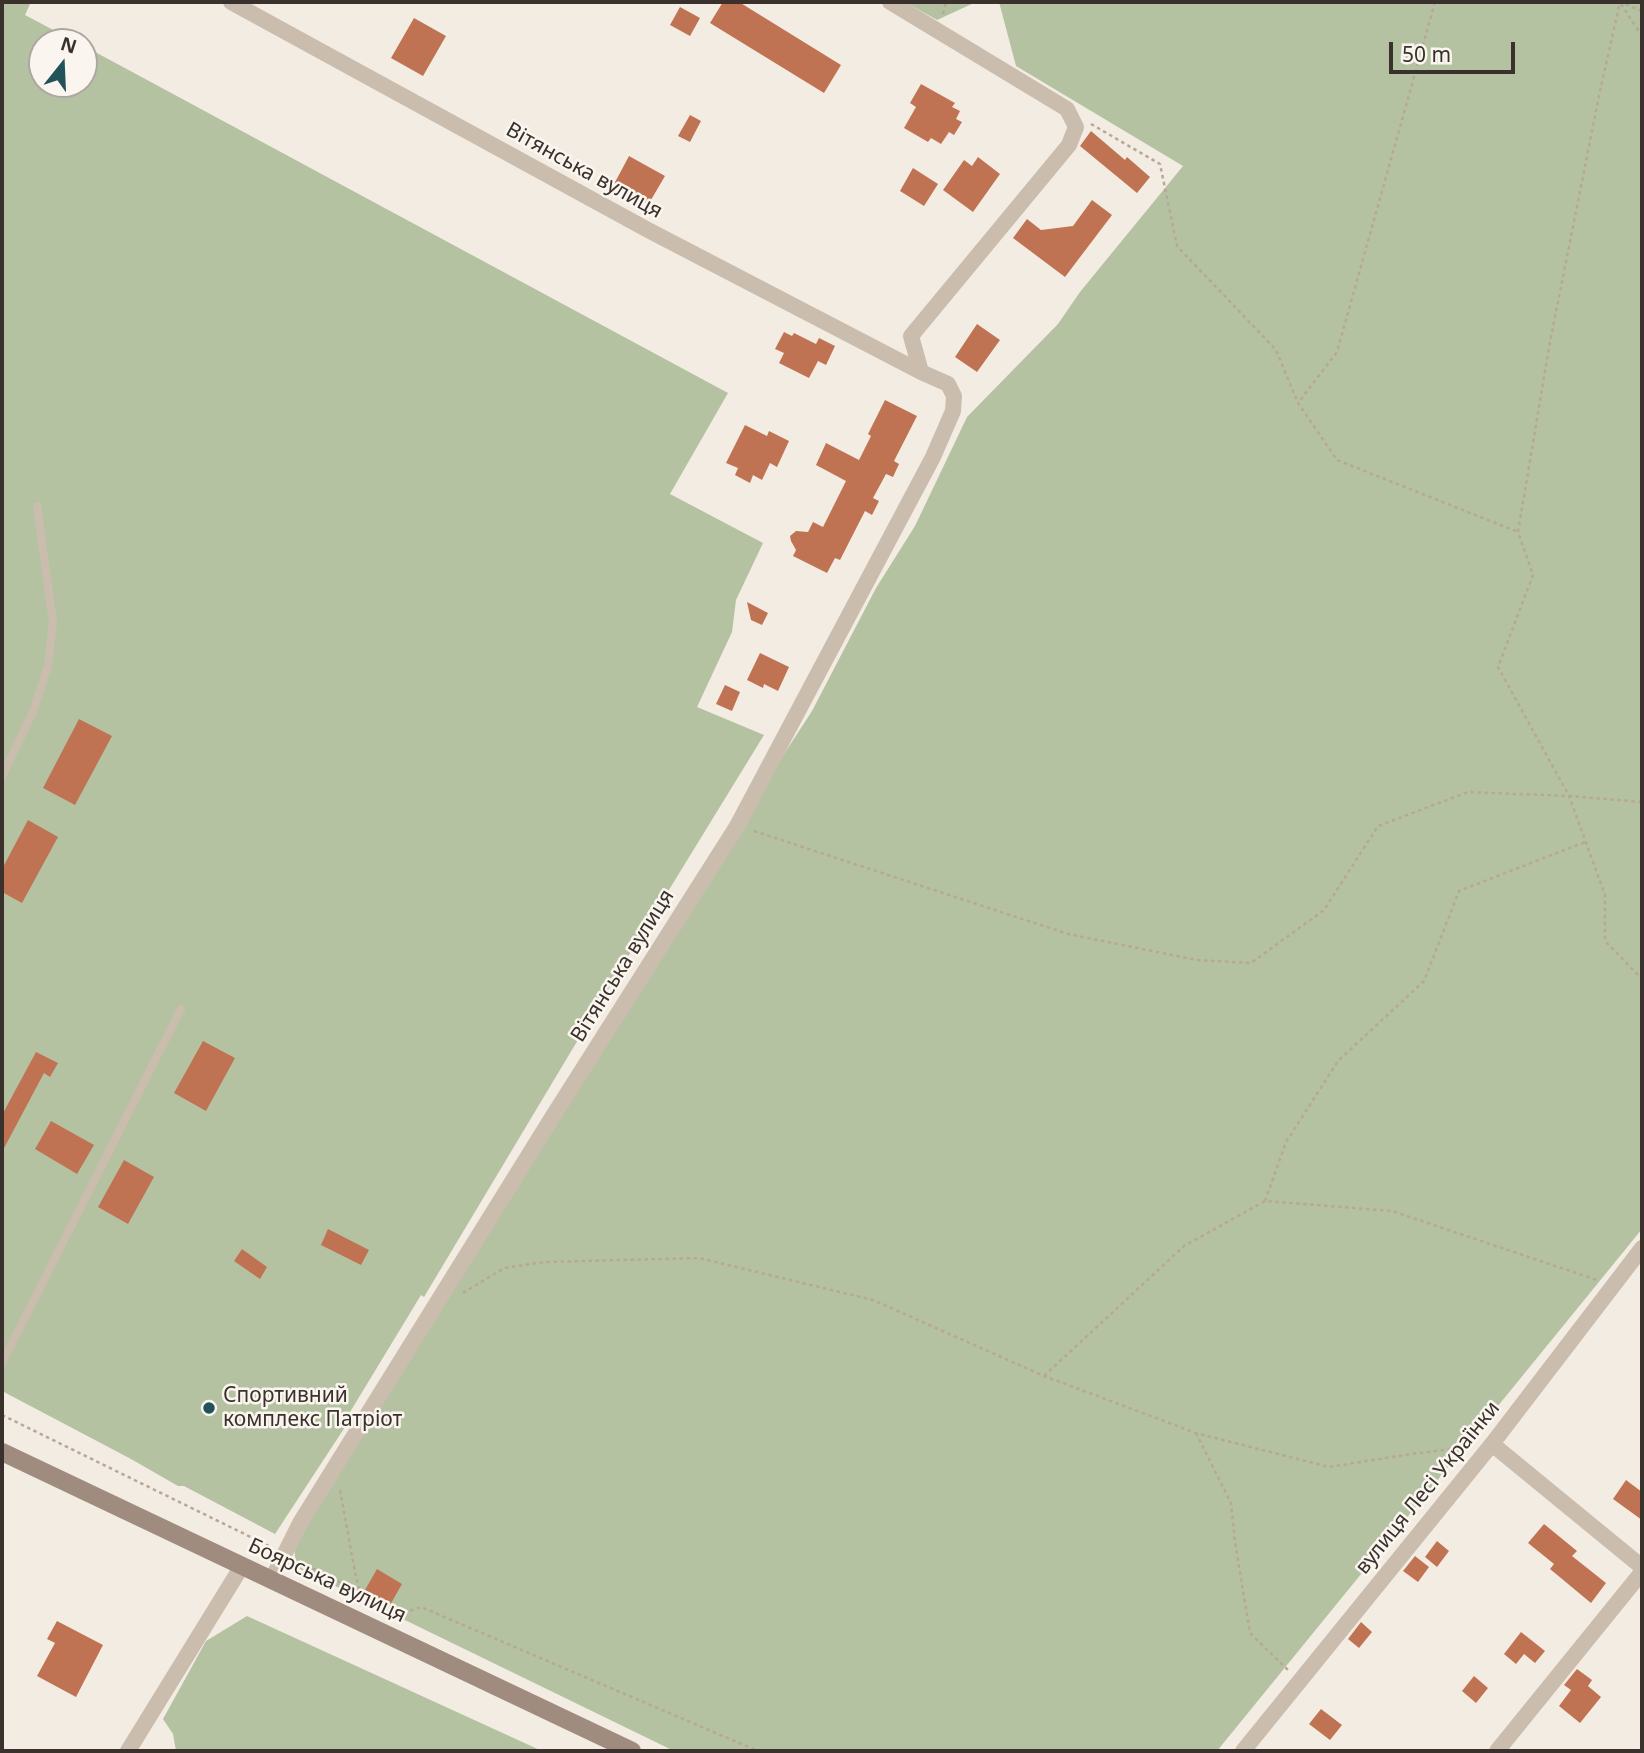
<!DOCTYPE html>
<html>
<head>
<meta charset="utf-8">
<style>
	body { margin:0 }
	#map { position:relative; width:1644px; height:1753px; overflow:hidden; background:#f3ece2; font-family:"Noto Sans",sans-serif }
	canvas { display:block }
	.frame { position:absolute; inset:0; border:4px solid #3a312c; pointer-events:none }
	.north { position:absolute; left:28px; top:28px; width:70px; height:70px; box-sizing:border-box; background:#faf6ef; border:2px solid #ada7a1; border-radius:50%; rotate:18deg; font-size:19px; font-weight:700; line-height:28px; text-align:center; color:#3a312c }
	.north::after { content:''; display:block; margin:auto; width:24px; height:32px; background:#23535a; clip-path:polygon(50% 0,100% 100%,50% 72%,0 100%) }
	.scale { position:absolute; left:1389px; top:42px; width:126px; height:32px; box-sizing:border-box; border:4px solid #3a312c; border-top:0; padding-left:9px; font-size:21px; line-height:24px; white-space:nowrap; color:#3a312c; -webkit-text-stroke:5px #faf6ef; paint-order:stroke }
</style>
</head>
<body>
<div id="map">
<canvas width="1644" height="1753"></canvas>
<div class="frame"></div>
<div class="north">N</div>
<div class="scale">50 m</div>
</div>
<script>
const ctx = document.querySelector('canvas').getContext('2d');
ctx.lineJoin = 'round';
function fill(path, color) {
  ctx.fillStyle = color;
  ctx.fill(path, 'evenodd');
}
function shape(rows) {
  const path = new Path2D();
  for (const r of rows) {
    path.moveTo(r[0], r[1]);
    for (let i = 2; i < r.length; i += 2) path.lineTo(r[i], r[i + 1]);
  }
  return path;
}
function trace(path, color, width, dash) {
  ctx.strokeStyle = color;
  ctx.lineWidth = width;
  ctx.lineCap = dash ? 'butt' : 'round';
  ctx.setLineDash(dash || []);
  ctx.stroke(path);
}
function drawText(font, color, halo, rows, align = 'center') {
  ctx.font = font + ' "Noto Sans",sans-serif';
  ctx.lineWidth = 5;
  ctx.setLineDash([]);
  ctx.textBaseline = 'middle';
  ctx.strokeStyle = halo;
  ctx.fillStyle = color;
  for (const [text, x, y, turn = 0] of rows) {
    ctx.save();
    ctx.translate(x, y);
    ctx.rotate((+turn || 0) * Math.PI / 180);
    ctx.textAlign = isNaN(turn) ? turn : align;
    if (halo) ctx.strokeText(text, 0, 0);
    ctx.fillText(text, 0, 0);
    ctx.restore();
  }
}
fill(shape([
	[2,2,31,2,25,15,76,42,42,42,42,84,84,84,84,46,728,393,670,494,763,543,736,600,732,632,697,707,764,735,621,968,424,1297,421,1295,344,1422,347,1424,275,1534,184,1486,178,1486,131,1459,2,1391],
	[905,2,976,2,937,20],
	[999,2,1642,2,1642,1229,1217,1751,674,1751,296,1567,292,1526,549,1115,812,711,876,588,915,526,967,417,1058,324,1080,292,1183,166,1016,66],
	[247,1616,542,1751,176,1751,173,1734,163,1719,206,1641]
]), '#b5c2a2');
fill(shape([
	[723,2,739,2,841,65,824,93,710,23],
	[680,7,700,18,690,36,670,25],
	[414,18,446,36,423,76,391,58],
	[921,84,955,103,952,107,960,111,956,119,962,122,954,135,949,132,941,144,931,138,928,142,904,128,916,107,910,103],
	[690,115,701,121,690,142,678,136],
	[1091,131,1125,160,1127,157,1150,177,1137,193,1080,146],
	[629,156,665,176,648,205,613,186],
	[978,157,1000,174,973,212,943,190,964,160,972,166],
	[913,168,938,184,924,206,900,191],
	[1092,200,1112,215,1065,277,1013,238,1027,219,1041,230,1073,226],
	[977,324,1000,340,977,372,955,357],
	[784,332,792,336,794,333,816,344,819,338,835,346,826,365,818,361,809,378,779,363,784,353,775,349],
	[885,400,917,416,894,461,899,464,893,477,886,474,873,498,879,501,872,515,865,511,840,560,835,558,827,573,793,556,796,550,791,541,790,536,796,531,808,532,813,522,823,527,846,481,816,465,826,443,859,460,871,436,868,434],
	[745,425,767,436,769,431,789,441,777,467,770,463,762,480,753,475,750,483,735,475,738,468,726,463],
	[747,602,768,613,762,625,751,620],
	[760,653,789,667,778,691,764,684,763,688,747,680],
	[725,685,740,692,732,711,716,704],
	[79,719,112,736,75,805,43,788],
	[28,820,58,837,22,903,2,892,2,869],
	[203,1041,235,1058,206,1111,174,1093],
	[36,1052,58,1063,50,1077,44,1073,2,1152,2,1115],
	[51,1121,94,1145,77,1174,35,1149],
	[124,1160,154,1177,128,1224,98,1207],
	[328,1229,369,1250,361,1265,321,1245],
	[242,1249,267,1267,260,1279,234,1261],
	[1626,1480,1642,1492,1642,1520,1613,1499],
	[1544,1524,1577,1551,1572,1556,1606,1583,1591,1603,1550,1569,1554,1564,1528,1543],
	[1437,1541,1449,1551,1437,1567,1425,1557],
	[1415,1556,1429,1567,1418,1582,1403,1571],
	[377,1569,402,1584,390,1605,365,1590],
	[57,1621,103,1645,76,1697,37,1676,55,1643,47,1639],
	[1361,1622,1372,1632,1359,1648,1348,1639],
	[1521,1632,1545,1651,1535,1663,1524,1654,1516,1664,1504,1654],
	[1577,1669,1592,1680,1588,1686,1601,1697,1580,1723,1559,1706,1571,1690,1564,1685],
	[1474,1676,1488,1688,1476,1703,1462,1691],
	[1321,1709,1342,1725,1330,1740,1309,1724]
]), '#c07353');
trace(shape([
	[1435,2,1337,352,1298,403,1337,460,1518,532],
	[1621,4,1642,36],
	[1642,11,1620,2,1600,91,1549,347,1518,532,1533,575,1498,667,1569,796,1605,895,1605,941,1642,979],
	[943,14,946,2],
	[1091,124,1160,164,1177,246,1276,350,1298,403],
	[754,831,1068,934,1197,960,1251,963,1324,910,1378,826,1468,792,1569,796,1642,802],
	[1265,1201,1286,1142,1338,1061,1424,981,1459,891,1585,842],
	[463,1293,504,1268,545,1262,699,1258,873,1300,1044,1376,1196,1433,1329,1467,1411,1454,1468,1447],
	[1044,1376,1184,1246,1265,1201,1392,1211,1597,1280],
	[2,1415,269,1546],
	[1196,1433,1231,1503,1235,1542,1250,1633,1288,1670],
	[340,1490,355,1572,363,1604],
	[300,1562,359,1592],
	[390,1617,421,1607,758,1751]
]), '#b7a798', 2.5, [3.5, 3.5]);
trace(shape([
	[2,776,33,712,48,666,53,622,37,506],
	[2,1363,181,1009]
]), '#cbbdae', 8);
trace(shape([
	[231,2,648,230,921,372],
	[1492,1444,1642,1567],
	[272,1579,300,1523,553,1116,737,826,933,457,953,411,954,396,948,384,921,372,911,336,1069,145,1076,127,1067,109,890,2],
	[128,1751,242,1566],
	[1243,1751,1492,1444,1642,1248],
	[1497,1751,1642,1572]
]), '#cbbdae', 16);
trace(shape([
	[2,1452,632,1751]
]), '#9f8c7f', 18);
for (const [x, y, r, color] of [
	[209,1408,7,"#23535a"]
]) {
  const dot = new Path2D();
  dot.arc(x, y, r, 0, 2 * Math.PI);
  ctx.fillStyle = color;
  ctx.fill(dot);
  trace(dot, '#faf6ef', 2.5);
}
drawText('21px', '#3a312c', '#faf6ef', [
	["Вітянська вулиця",584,171,29],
	["Вітянська вулиця",623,966,-58],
	["вулиця Лесі Українки",1428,1488,-51],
	["Боярська вулиця",327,1581,25]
]);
drawText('21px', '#3a312c', '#faf6ef', [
	["Спортивний",223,1396],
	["комплекс Патріот",223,1420]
], 'left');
</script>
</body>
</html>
